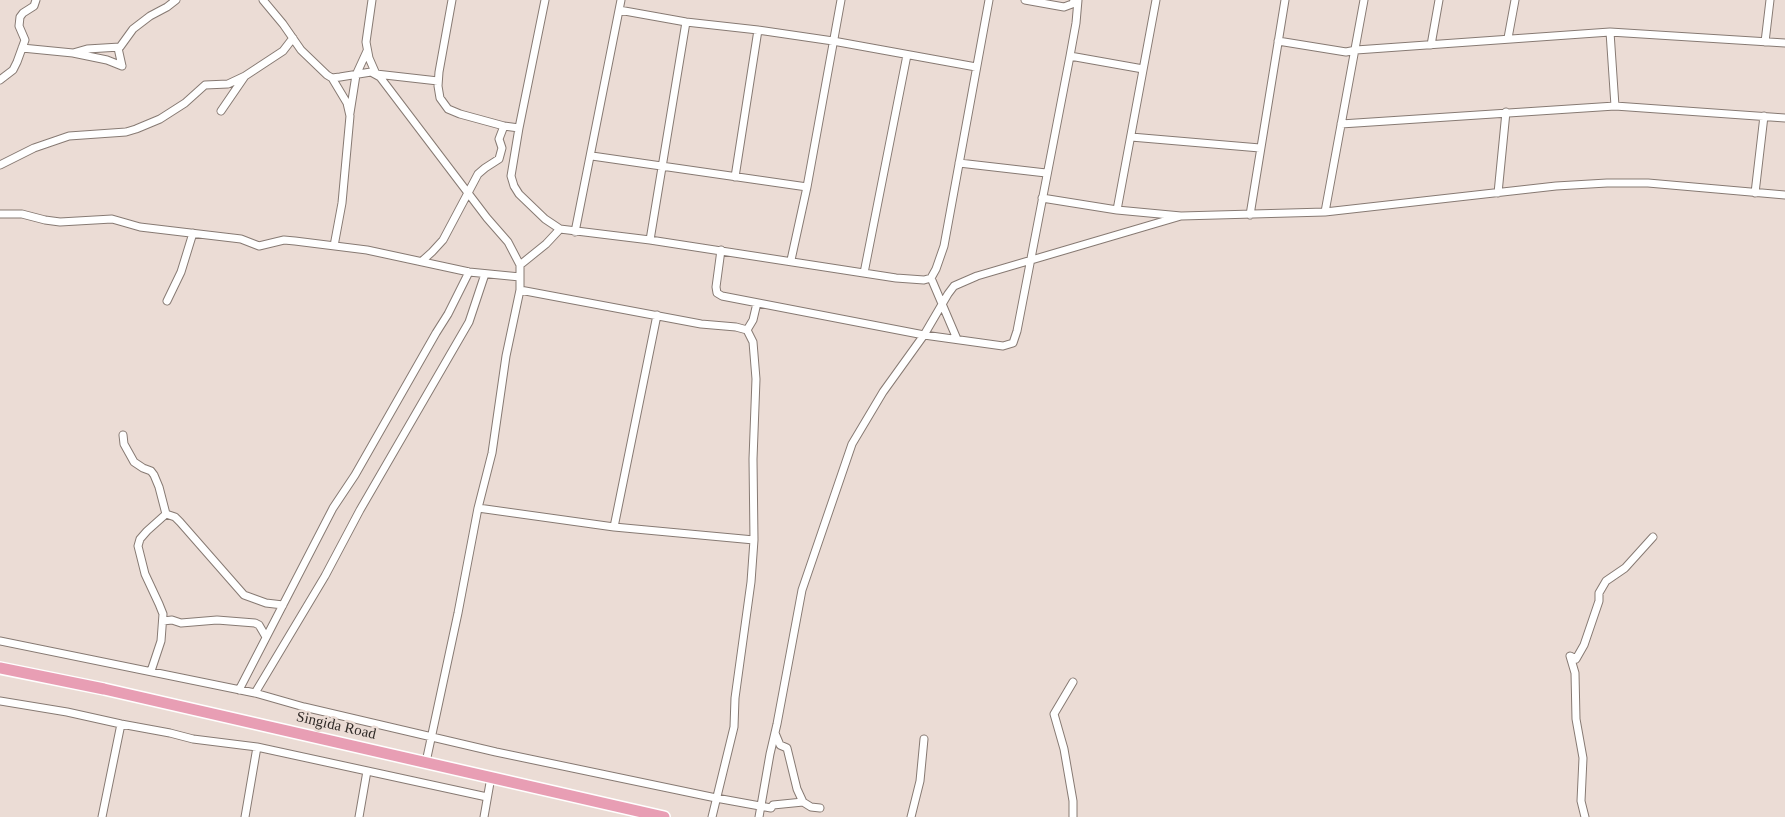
<!DOCTYPE html>
<html>
<head>
<meta charset="utf-8">
<style>
	body { margin:0 }
	canvas { display:block; background:#ebdcd5 }
</style>
</head>
<body>
<canvas width="1785" height="817"></canvas>
<script>
const ctx = document.querySelector('canvas').getContext('2d');
ctx.lineJoin = 'round';
function shape(rows) {
  const path = new Path2D();
  for (const r of rows) {
    path.moveTo(r[0], r[1]);
    for (let i = 2; i < r.length; i += 2) path.lineTo(r[i], r[i + 1]);
  }
  return path;
}
function trace(path, color, width, dash) {
  ctx.strokeStyle = color;
  ctx.lineWidth = width;
  ctx.lineCap = dash ? 'butt' : 'round';
  ctx.setLineDash(dash || []);
  ctx.stroke(path);
}
function drawText(font, color, halo, rows, align = 'center') {
  ctx.font = font + ' "Times New Roman",serif';
  ctx.lineWidth = 5;
  ctx.setLineDash([]);
  ctx.textBaseline = 'middle';
  ctx.strokeStyle = halo;
  ctx.fillStyle = color;
  for (const [text, x, y, turn = 0] of rows) {
    ctx.save();
    ctx.translate(x, y);
    ctx.rotate((+turn || 0) * Math.PI / 180);
    ctx.textAlign = isNaN(turn) ? turn : align;
    if (halo) ctx.strokeText(text, 0, 0);
    ctx.fillText(text, 0, 0);
    ctx.restore();
  }
}
const minor = shape([
	[263,0,283,24,301,50,327,75,332,78,340,77,371,72,380,77,487,218,508,242,520,265,520,290,506,356,492,453,478,508,458,613,426,762],
	[372,0,366,42,369,58,376,74,438,81],
	[452,0,439,72,438,86,440,98,448,109,460,114,504,126,519,128],
	[545,0,519,128,511,176,514,186,519,194,545,219,560,229,650,240,896,278,924,280,931,278,936,269,944,246,989,0],
	[1025,0,1064,7,1072,4,1075,0],
	[619,10,686,22,758,30,833,41,976,67],
	[1610,32,1615,106],
	[1508,38,1515,0],
	[1278,41,1346,52,1356,50,1610,32,1785,43],
	[1765,42,1770,0],
	[1431,45,1439,0],
	[22,48,73,53,107,60,122,66],
	[118,48,122,66],
	[73,53,87,49,120,47,133,29,150,16,167,7,176,0],
	[1070,56,1143,69],
	[332,78,347,103,350,116,342,203,334,246],
	[0,80,13,70,17,62,25,40,19,26,20,17,23,13,34,6,36,0],
	[221,111,245,76,283,51,293,38],
	[350,113,356,75,367,51],
	[1341,124,1615,106,1785,118],
	[1131,137,1260,148],
	[592,156,807,187],
	[959,163,1046,173],
	[0,165,34,148,69,136,126,132,136,129,160,119,185,103,205,85,228,84,245,76],
	[735,177,758,30],
	[1498,193,1506,112],
	[1755,193,1764,116],
	[1042,198,1117,210,1181,216,1325,212,1556,186,1607,183,1648,183,1785,195],
	[1117,210,1156,0],
	[1325,212,1364,0],
	[0,214,22,214,45,220,60,222,112,219,140,227,241,239,259,246,284,240,295,241,367,250,469,272,520,277],
	[1250,215,1285,0],
	[575,232,621,0],
	[650,240,686,22],
	[721,250,716,287,717,293,722,296,924,335,1003,346,1013,343,1017,331,1070,56,1076,23,1078,0],
	[791,260,807,187,841,0],
	[422,261,432,252,443,240,478,174,485,168,499,159,502,148,499,139,504,126],
	[520,265,546,244,560,229],
	[864,273,907,55],
	[931,278,957,339],
	[520,290,701,324,736,327,747,330,753,342,756,379,753,459,754,540,751,582,735,698,734,727,712,817],
	[167,301,181,272,193,233],
	[747,330,753,320,757,303],
	[123,435,124,444,134,462,143,468,151,471,154,475,159,487,166,514],
	[478,508,614,527,754,540],
	[614,527,657,315],
	[163,621,172,620,181,623,217,620,255,623,259,625,266,637],
	[0,641,255,693,304,707,496,752,716,798,771,808,773,805,803,802],
	[151,671,161,641,163,614,159,604,145,574,138,546,140,539,147,531,166,514,175,517,180,522,244,595,266,603,283,605],
	[1073,682,1054,714,1064,749,1073,801,1073,817],
	[239,690,333,508,355,475,436,333,448,314,469,272],
	[255,693,325,576,360,510,469,322,485,274],
	[0,701,67,712,121,724,170,733,193,739,257,747,487,797],
	[775,733,780,745,787,748,797,789,803,802,811,807,820,808],
	[102,817,121,724],
	[245,817,257,747],
	[359,817,367,771],
	[484,817,491,777],
	[759,817,770,754,777,724,802,590,852,444,883,392,924,335,948,294,954,286,977,276,1181,216],
	[911,817,920,781,924,739],
	[1585,817,1581,801,1583,758,1576,719,1575,673,1570,656,1576,659,1584,645,1599,601,1599,593,1606,581,1625,568,1653,537]
]);
const trunk = shape([
	[0,668,104,689,664,817]
]);
trace(minor, '#877a73', 9);
trace(trunk, '#fff', 14);
trace(minor, '#fff', 7);
trace(trunk, '#e89eb4', 11);
drawText('15px', '#312b28', '#ebdcd5', [
	["Singida Road",336,726,13]
]);
</script>
</body>
</html>
